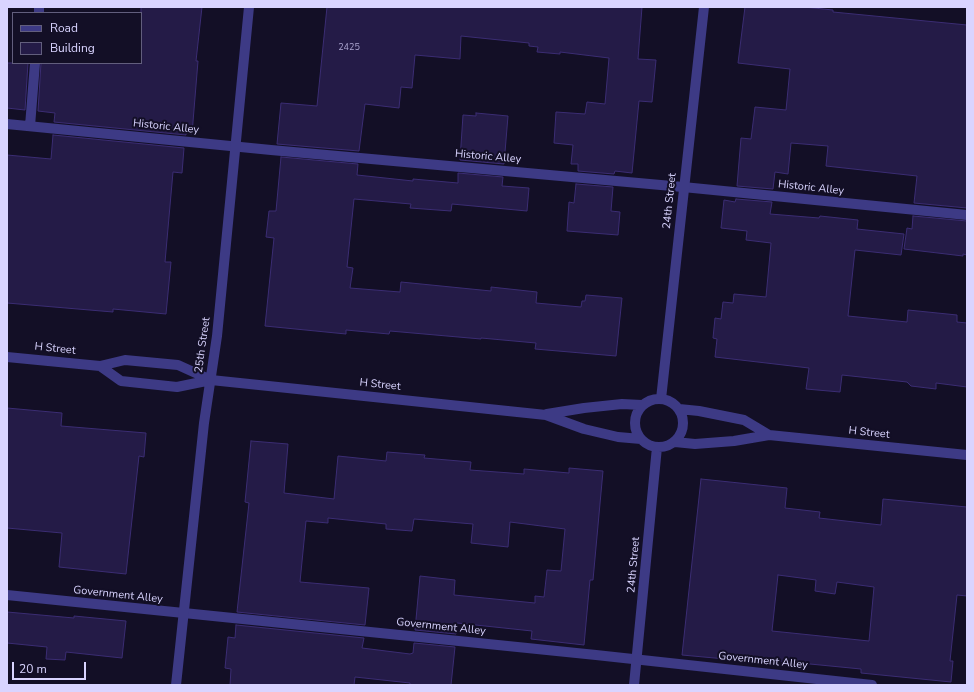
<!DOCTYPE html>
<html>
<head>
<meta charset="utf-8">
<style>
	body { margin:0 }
	#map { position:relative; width:974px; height:692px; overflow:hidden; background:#130f26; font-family:"Nunito Sans",sans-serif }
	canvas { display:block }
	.frame { position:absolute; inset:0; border:8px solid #d9d4ff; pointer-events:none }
	.legend { position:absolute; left:12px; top:12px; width:130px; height:52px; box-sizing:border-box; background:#130f26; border:1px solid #625e7d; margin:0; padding:5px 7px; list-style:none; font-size:12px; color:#d9d4ff }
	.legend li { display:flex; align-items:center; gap:8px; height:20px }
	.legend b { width:20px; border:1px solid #625e7d }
	.scale { position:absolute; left:12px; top:662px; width:74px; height:18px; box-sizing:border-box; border:2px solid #d9d4ff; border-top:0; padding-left:5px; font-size:12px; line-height:14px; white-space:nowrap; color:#d9d4ff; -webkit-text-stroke:3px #130f26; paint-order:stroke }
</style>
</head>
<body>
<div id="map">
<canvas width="974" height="692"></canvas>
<div class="frame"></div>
<ul class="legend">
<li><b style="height:5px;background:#3d3a85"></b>Road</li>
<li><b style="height:11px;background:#241b47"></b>Building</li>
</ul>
<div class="scale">20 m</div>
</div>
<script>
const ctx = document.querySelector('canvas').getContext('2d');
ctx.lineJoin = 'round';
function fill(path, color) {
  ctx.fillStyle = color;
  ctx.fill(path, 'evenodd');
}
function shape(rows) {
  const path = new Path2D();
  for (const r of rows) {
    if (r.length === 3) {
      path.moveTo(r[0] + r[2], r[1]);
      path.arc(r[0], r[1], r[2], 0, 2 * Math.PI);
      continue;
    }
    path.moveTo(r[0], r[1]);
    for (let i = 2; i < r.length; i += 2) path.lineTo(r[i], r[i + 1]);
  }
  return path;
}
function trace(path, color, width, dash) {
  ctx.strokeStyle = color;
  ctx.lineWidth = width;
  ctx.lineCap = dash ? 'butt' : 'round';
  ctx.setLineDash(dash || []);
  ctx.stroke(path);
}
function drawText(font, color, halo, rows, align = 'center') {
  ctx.font = font + ' "Nunito Sans",sans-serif';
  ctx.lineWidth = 4;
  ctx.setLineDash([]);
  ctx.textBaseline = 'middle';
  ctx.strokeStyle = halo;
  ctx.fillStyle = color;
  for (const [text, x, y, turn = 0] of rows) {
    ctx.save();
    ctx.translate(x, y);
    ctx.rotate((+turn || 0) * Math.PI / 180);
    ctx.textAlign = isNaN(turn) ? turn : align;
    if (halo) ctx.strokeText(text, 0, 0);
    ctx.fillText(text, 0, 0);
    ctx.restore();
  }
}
const building = shape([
	[141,7,202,7,196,61,198,61,192,134,186,133,186,135,54,122,55,113,38,111,41,63,141,63,141,7],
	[327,7,642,7,638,59,656,60,652,102,639,101,632,173,615,171,614,174,578,171,578,164,571,164,573,145,554,143,556,112,585,114,587,102,605,104,609,58,560,52,560,54,537,52,538,47,529,46,529,43,461,36,460,59,415,55,412,88,401,87,399,108,365,104,359,151,277,144,281,103,317,106,327,7],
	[745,7,804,7,833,10,833,12,967,25,967,208,914,203,917,176,826,166,828,146,791,143,788,174,775,172,773,189,737,186,741,138,751,139,755,107,786,110,790,69,738,63,745,7],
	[7,63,28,63,25,110,7,108,7,63],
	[476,113,508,116,504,164,460,160,463,115,476,116,476,113],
	[53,135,184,148,182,173,173,172,165,262,171,262,166,314,113,309,113,312,7,303,7,155,51,159,53,135],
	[281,157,358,164,357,175,413,181,413,179,458,183,458,173,503,177,502,186,529,188,527,211,452,204,451,211,410,208,411,204,354,199,347,267,353,268,350,288,400,292,401,282,491,291,491,287,537,292,536,303,581,307,582,301,585,301,586,295,622,298,616,356,535,349,536,343,481,338,481,339,390,331,389,334,346,330,346,334,265,326,274,238,266,237,269,211,276,211,281,157],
	[576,184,613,187,611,211,620,212,618,235,567,231,569,202,574,203,576,184],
	[736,199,772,202,770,214,819,218,820,216,858,220,857,229,904,234,901,255,855,250,848,316,907,322,908,310,957,315,957,322,967,323,967,387,936,383,936,389,911,386,907,382,842,375,840,392,806,389,809,368,715,357,717,339,713,338,715,318,721,319,723,302,733,303,734,294,766,297,771,243,746,240,747,231,721,228,724,200,735,202,736,199],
	[913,216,967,221,967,255,963,254,963,256,904,249,907,228,912,229,913,216],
	[7,408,62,413,61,426,146,433,144,457,139,456,126,574,59,567,62,533,7,528,7,408],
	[251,441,288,444,284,493,334,499,338,456,386,461,387,452,425,455,424,458,471,462,470,470,524,474,524,469,569,473,569,468,603,471,593,580,590,580,584,645,531,639,532,631,457,623,456,634,415,630,420,576,455,580,454,595,535,603,535,596,544,597,547,570,561,571,565,529,510,522,508,547,471,543,473,524,414,519,412,531,386,529,386,524,328,518,328,523,306,521,300,582,369,588,365,625,237,612,249,503,245,502,251,441],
	[701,479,787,488,785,508,820,512,819,518,881,525,883,499,967,507,967,596,957,595,950,661,953,661,951,682,861,673,861,669,769,660,769,663,682,655,701,479],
	[778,575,816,580,815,591,835,594,837,582,874,587,869,641,772,631,778,575],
	[7,612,74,618,74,616,126,621,122,658,66,652,65,660,46,659,47,647,7,643,7,612],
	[236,625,364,638,362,648,410,654,413,653,414,643,455,647,451,685,410,685,410,683,355,677,354,685,230,685,231,669,225,668,228,637,235,638,236,625]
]);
fill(building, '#241b47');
trace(building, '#3b2d73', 1);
trace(shape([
	[39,13,39,7],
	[7,124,271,150,683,187,967,215],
	[30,126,35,63],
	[7,595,596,655,872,685]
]), '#3d3a85', 10);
trace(shape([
	[7,357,100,366,125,360,178,365,211,380,546,415,584,429,618,437,641,439],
	[100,366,121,381,177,387,211,380],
	[659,423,24],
	[661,399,704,7],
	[679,409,699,411,744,420,769,435],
	[547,414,584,408,622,404,642,405],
	[675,442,695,444,734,441,769,435,967,455],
	[176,685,204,423,217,336,249,7],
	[634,685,657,447]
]), '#3d3a85', 10);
drawText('9px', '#aca6d1', null, [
	["2425",349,48]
]);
drawText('11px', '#d9d4ff', '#130f26', [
	["Historic Alley",166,127,6],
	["Historic Alley",488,157,5],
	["Historic Alley",811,188,6],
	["24th Street",670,201,-84],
	["25th Street",203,345,-82],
	["H Street",55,349,6],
	["H Street",380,385,6],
	["H Street",869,433,6],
	["24th Street",634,565,-85],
	["Government Alley",118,595,6],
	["Government Alley",441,627,6],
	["Government Alley",763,661,6]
]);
</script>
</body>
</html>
